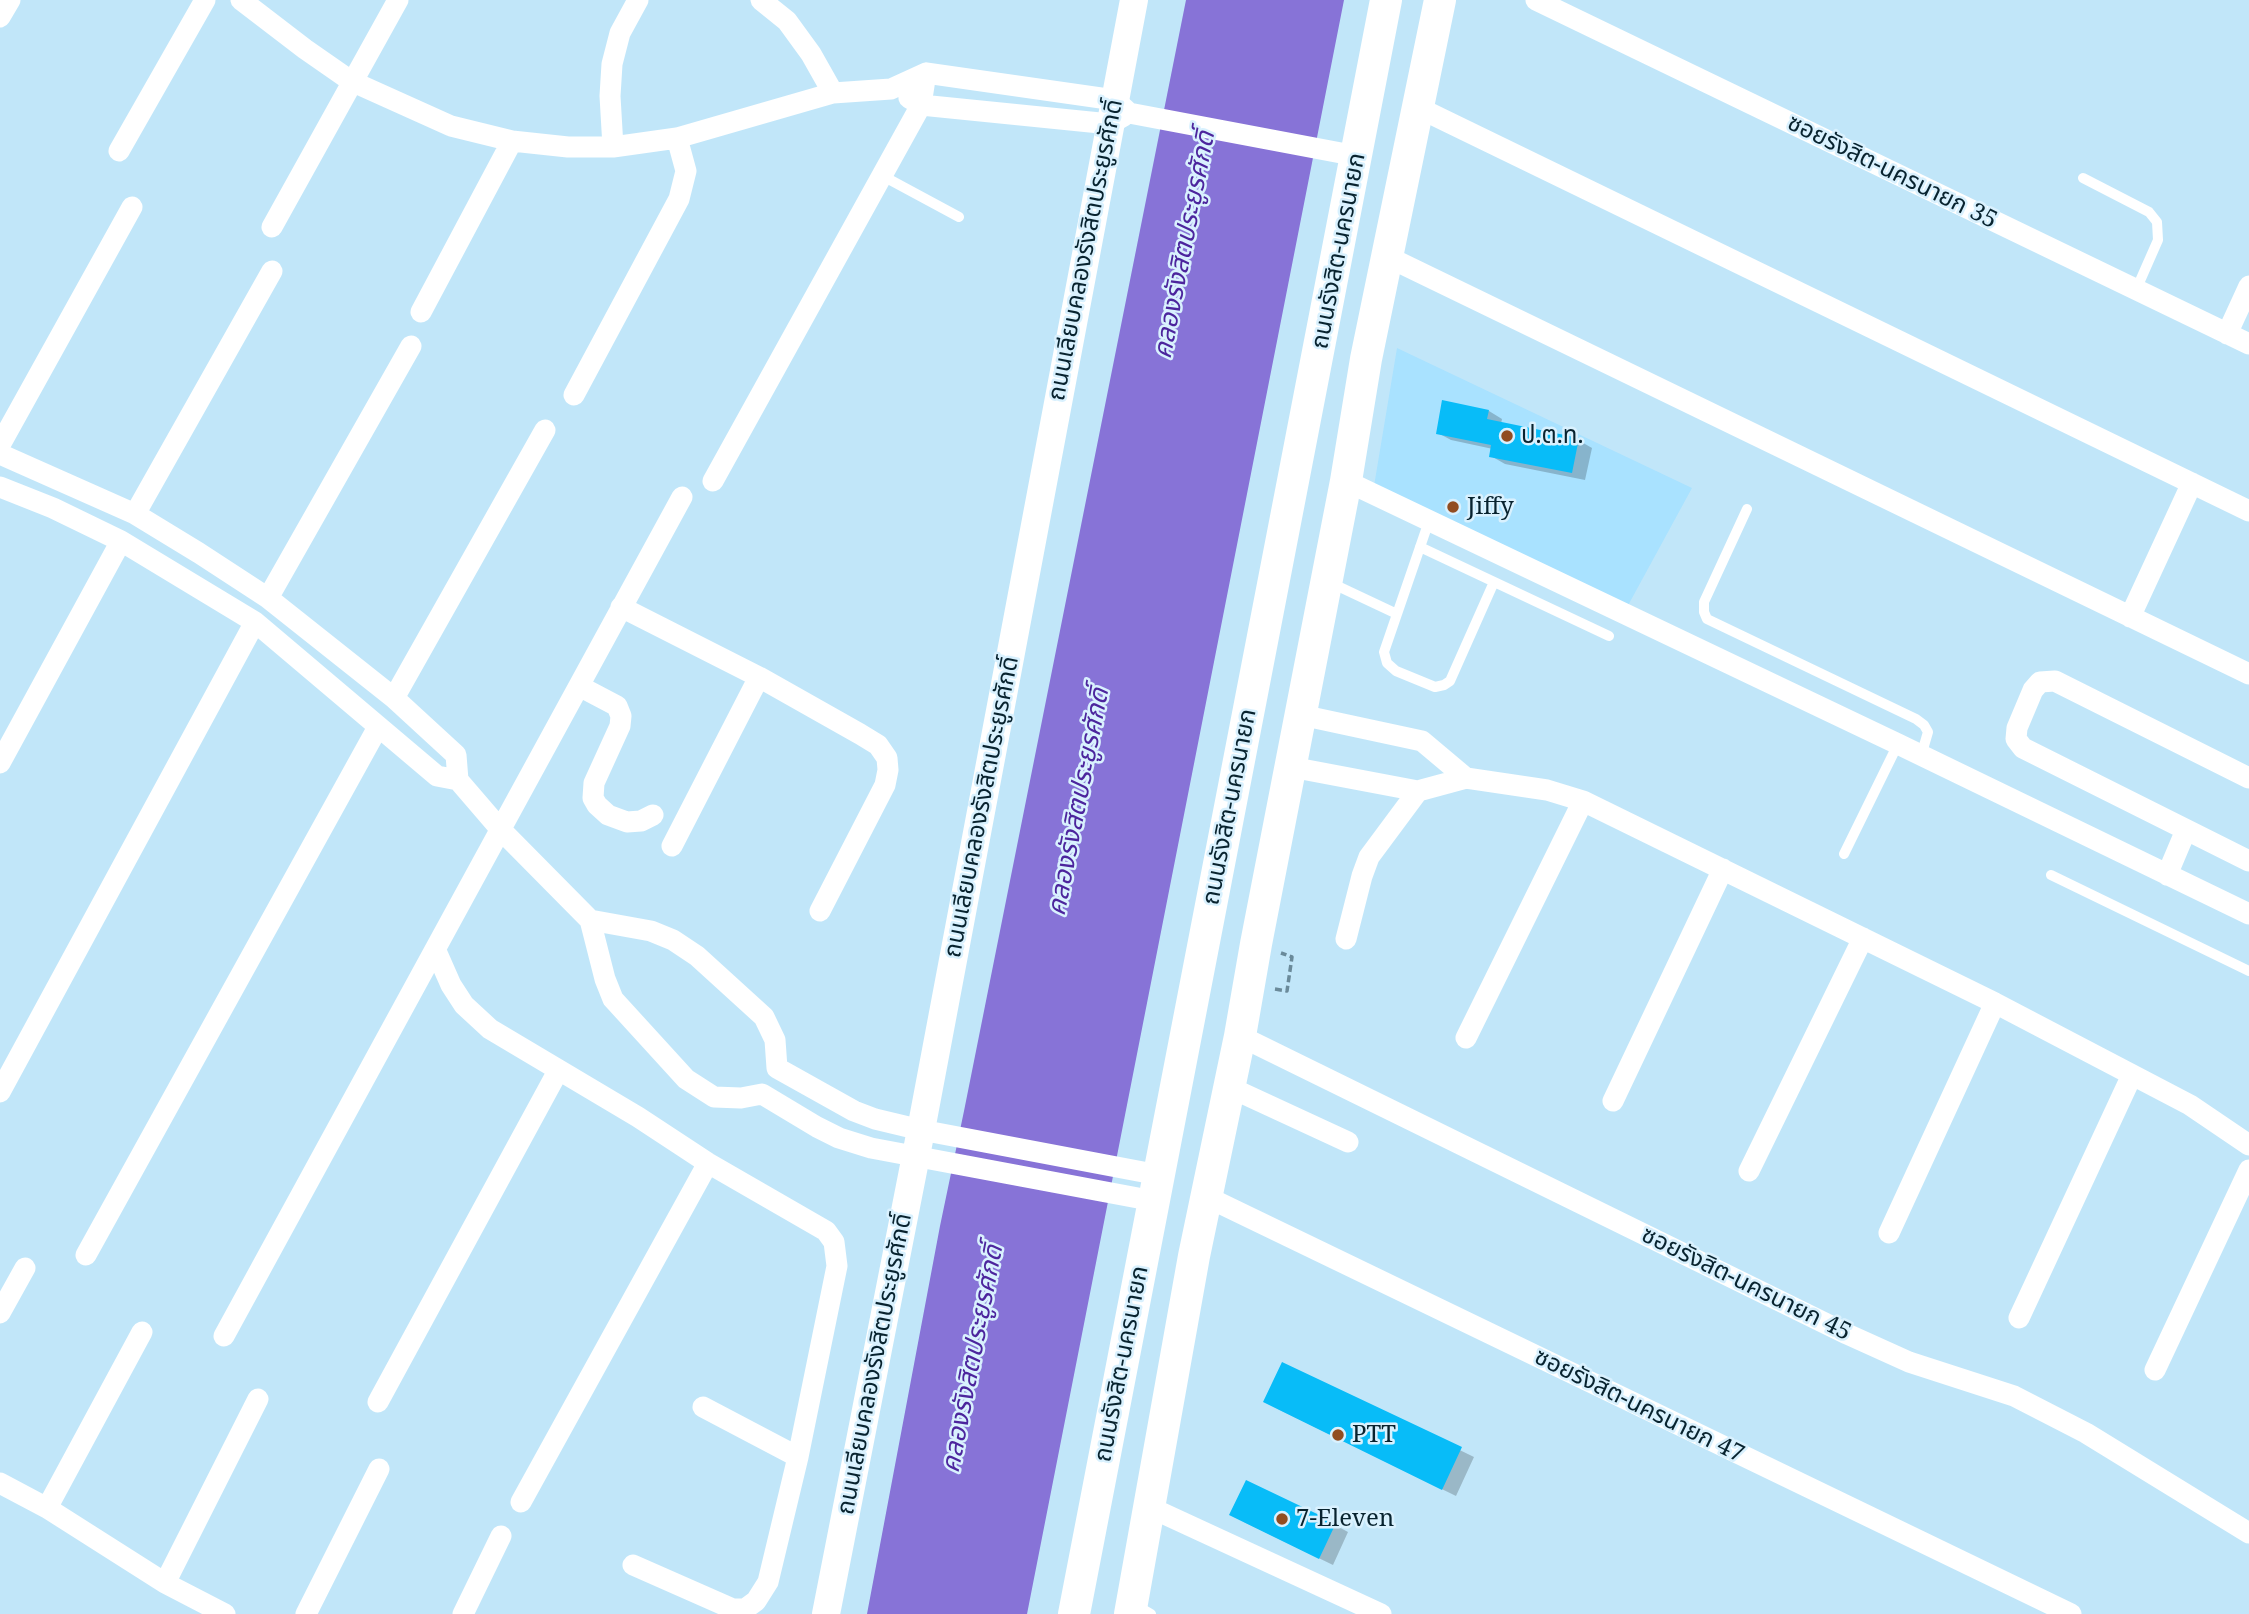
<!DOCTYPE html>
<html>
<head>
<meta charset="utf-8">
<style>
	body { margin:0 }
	canvas { display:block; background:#c1e6f9 }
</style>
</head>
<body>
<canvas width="2249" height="1614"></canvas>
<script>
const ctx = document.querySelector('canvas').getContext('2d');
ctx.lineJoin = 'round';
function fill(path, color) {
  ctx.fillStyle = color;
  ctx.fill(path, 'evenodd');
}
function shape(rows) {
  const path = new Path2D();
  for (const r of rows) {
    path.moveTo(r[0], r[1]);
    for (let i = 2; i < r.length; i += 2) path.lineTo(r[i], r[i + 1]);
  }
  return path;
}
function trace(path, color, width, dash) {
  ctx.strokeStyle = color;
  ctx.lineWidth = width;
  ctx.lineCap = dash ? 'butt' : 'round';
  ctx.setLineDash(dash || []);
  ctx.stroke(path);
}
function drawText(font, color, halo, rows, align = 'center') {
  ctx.font = font + ' "Noto Serif","Noto Sans Thai",serif';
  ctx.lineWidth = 5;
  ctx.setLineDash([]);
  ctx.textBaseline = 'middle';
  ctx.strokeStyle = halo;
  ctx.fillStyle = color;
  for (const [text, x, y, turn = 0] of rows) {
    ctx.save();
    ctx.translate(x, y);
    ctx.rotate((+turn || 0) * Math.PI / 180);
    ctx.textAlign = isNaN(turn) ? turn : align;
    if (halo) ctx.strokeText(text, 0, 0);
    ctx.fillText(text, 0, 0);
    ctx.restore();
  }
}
fill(shape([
	[1397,348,1692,488,1625,611,1374,486]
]), '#a9e2ff');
fill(shape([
	[1186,0,1344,0,1027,1614,867,1614,940,1226,964,1111]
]), '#8773d7');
fill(shape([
	[1489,411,1502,419,1501,424,1578,440,1592,448,1585,480,1505,464,1491,456,1493,449,1451,440,1438,433],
	[1283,1364,1474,1457,1456,1496,1278,1409],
	[1244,1522,1335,1525,1348,1532,1333,1565]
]), '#0003');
fill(shape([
	[1442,400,1489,410,1487,419,1579,438,1572,473,1489,457,1491,445,1436,434],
	[1282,1362,1462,1447,1442,1490,1263,1402],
	[1246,1480,1336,1523,1319,1559,1229,1515]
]), '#08bcf8');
trace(shape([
	[1275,989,1287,991,1292,957,1281,953]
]), '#6a8a9a', 3.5, [7, 3.5]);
trace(shape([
	[881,175,959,217],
	[2083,178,2149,212,2157,222,2158,240,2136,290],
	[1747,509,1704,602,1704,612,1707,619,1916,719,1924,725,1928,732,1921,756],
	[1429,521,1384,652,1387,663,1396,671,1435,687,1444,685,1450,681,1494,582],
	[1420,547,1609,636],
	[1329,582,1397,614],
	[1844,854,1898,744],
	[2051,875,2249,971],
	[1134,1604,1151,1614]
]), '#fff', 10);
trace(shape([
	[241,0,305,49,351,81,451,126,512,141,568,147,613,147,677,138,833,93,891,89,926,73,1115,100,1129,113,1357,156],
	[761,0,787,21,811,54,833,93],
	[1536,0,2249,344],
	[0,17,10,0],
	[909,98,921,105,1110,124,1124,116],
	[1417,107,2249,511],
	[613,147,610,96,612,64,620,33,638,0],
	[119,151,205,0],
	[272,227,398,0],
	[1386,256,2249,674],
	[421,312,512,141],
	[2227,334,2249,286],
	[574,395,679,199,686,171,677,138],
	[0,445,132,207],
	[0,454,135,514,199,553,268,598,394,698,456,755,458,780,501,830,590,920,605,979,613,999,686,1079,714,1097,741,1098,762,1094,817,1127,839,1138,871,1148,1154,1201],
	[713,481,921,105,926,73],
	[1346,481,1898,744,2249,914],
	[0,487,53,508,121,541,255,622,437,776,458,780],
	[135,514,272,271],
	[268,598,411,346],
	[621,607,759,677,860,734,878,745,887,758,888,770,885,785,820,911],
	[2130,617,2192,483],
	[579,686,617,706,621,716,620,726,594,783,593,798,597,805,608,815,627,822,641,821,653,815],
	[394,698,545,430],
	[1301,715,1422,741,1466,778],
	[0,763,121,541],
	[1291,767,1418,791,1466,778,1547,790,1583,801,1995,1003,2190,1105,2249,1145],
	[2249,778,2055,681,2040,682,2033,690,2017,728,2016,739,2023,748,2249,861],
	[672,846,759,677],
	[2167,875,2186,830],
	[590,920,651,931,673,940,697,956,764,1017,775,1040,777,1068,854,1111,875,1119,921,1130,1159,1175],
	[1346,939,1362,876,1369,857,1418,791],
	[436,951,451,985,464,1005,490,1029,638,1117,708,1163,826,1231,834,1242,837,1266,798,1457,768,1582,756,1601,745,1609,733,1609,633,1565],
	[1240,1036,1847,1334,1909,1362,2014,1396,2086,1433,2249,1533],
	[1466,1038,1583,801],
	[1229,1087,1348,1142],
	[0,1092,255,622],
	[1613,1101,1723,869],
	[1749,1171,1863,938],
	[1207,1197,2071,1614],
	[1889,1233,1995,1003],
	[86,1255,378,727],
	[0,1313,25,1268],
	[2019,1318,2132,1075],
	[224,1336,682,497],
	[2155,1370,2249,1170],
	[378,1402,558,1071],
	[703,1407,798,1457],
	[0,1483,47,1508,165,1583,225,1614],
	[521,1502,708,1163],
	[1147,1506,1381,1614],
	[47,1508,142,1332],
	[165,1583,258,1399],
	[306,1614,379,1469],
	[463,1614,501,1536]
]), '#fff', 21);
trace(shape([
	[826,1614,921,1130,1134,0]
]), '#fff', 28);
trace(shape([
	[1074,1614,1386,0],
	[1130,1614,1194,1256,1240,1036,1256,944,1346,481,1366,359,1440,0]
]), '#fff', 32);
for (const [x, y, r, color] of [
	[1507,436,7,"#914d21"],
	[1453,507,7,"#914d21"],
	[1338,1435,7,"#914d21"],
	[1282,1519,7,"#914d21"]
]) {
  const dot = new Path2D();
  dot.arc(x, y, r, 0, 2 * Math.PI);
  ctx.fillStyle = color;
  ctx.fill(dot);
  trace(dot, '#d9f1fe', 2.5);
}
drawText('24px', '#08232f', '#d9f1fe', [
	["ซอยรังสิต-นครนายก 35",1892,172,26],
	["ถนนเลียบคลองรังสิตประยูรศักดิ์",1086,250,-79],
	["ถนนรังสิต-นครนายก",1339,251,-79],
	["ถนนเลียบคลองรังสิตประยูรศักดิ์",982,807,-79],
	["ถนนรังสิต-นครนายก",1230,807,-79],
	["ซอยรังสิต-นครนายก 45",1746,1284,26],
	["ถนนเลียบคลองรังสิตประยูรศักดิ์",875,1364,-79],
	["ถนนรังสิต-นครนายก",1122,1364,-79],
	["ซอยรังสิต-นครนายก 47",1639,1406,26]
]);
drawText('24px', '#08232f', '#d9f1fe', [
	["ป.ต.ท.",1521,436],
	["Jiffy",1467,507],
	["PTT",1352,1435],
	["7-Eleven",1296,1519]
], 'left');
drawText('italic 26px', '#4c259d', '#d9f1fe', [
	["คลองรังสิตประยูรศักดิ์",1185,245,-79],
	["คลองรังสิตประยูรศักดิ์",1079,802,-79],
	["คลองรังสิตประยูรศักดิ์",973,1359,-79]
]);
</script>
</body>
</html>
